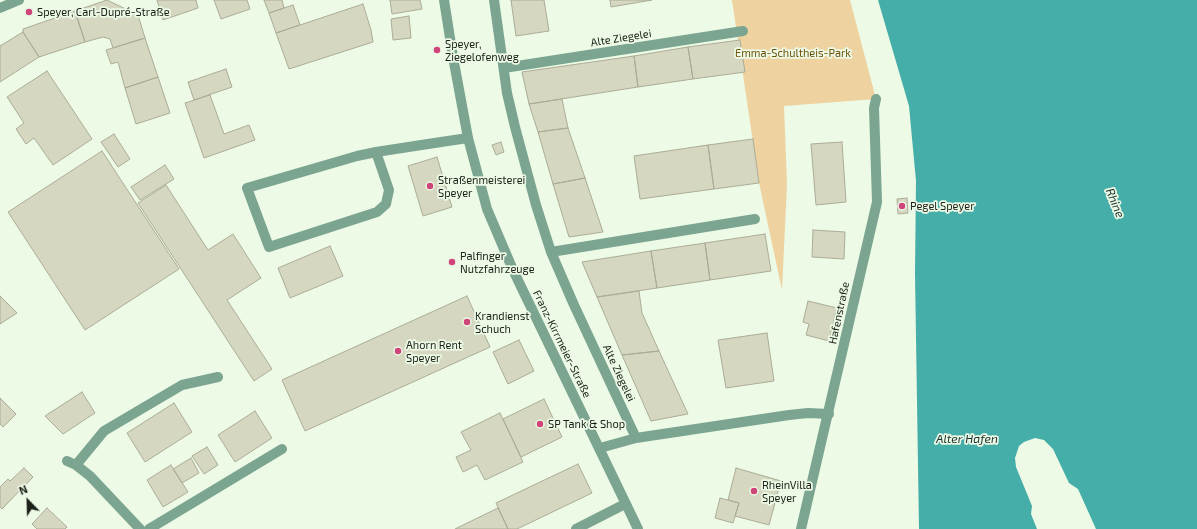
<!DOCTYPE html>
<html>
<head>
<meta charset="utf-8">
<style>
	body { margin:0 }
	#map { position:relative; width:1197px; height:529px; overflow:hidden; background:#ecfae6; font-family:"Exo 2",sans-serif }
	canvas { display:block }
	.north { position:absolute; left:8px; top:481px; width:40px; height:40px; -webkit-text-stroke:3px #ecfae6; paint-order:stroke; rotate:337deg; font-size:11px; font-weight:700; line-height:16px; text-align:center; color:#1a1f17 }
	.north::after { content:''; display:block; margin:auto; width:14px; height:18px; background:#1a1f17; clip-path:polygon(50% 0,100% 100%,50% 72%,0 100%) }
</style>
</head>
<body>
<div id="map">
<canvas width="1197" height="529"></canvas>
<div class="north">N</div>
</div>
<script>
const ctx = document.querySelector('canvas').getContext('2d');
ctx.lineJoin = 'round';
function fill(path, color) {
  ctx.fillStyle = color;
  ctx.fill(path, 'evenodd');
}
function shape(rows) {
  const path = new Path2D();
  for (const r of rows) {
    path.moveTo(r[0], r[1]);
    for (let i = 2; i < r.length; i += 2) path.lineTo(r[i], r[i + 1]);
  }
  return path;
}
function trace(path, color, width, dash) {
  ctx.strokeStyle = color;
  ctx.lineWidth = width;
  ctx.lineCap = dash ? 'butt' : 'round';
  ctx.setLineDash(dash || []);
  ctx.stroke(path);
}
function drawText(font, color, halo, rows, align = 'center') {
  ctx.font = font + ' "Exo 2",sans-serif';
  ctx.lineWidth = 3.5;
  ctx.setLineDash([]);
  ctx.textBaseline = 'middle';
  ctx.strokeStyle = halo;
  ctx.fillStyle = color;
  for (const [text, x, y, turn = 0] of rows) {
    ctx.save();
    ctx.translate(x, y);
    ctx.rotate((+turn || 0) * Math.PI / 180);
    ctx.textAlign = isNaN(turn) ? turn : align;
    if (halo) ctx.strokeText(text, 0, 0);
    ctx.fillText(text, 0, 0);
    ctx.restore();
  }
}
fill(shape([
	[732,0,850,0,876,99,784,106,787,184,782,290,759,183]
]), '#eed29f');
fill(shape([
	[878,0,1197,0,1197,529,1096,529,1078,489,1069,483,1053,449,1044,440,1035,438,1024,442,1019,446,1015,458,1016,467,1032,506,1031,514,1037,529,919,529,915,273,916,181,909,106]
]), '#45aea9');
const building = shape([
	[107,0,138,15,145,38,113,48,110,39,103,37,85,42,75,11,107,0],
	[157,0,196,0,198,8,163,20,157,0],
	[214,0,247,0,250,9,221,19,214,0],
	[264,0,282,0,284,8,269,13,264,0],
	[390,0,420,0,422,9,392,14,390,0],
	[511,0,544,0,549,31,516,36,511,0],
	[610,0,652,0,611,7,610,0],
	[363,4,371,30,373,42,289,69,276,33,363,4],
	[293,5,300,25,276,33,269,13,293,5],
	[75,11,85,42,39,57,23,32,23,29,75,11],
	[409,16,411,38,393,40,391,19,409,16],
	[23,32,39,57,0,82,0,46,23,32],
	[145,38,158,77,125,88,118,62,111,64,106,50,145,38],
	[740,40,745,72,693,79,688,47,740,40],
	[688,47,693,79,638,87,634,56,688,47],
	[634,56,638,87,529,104,522,72,634,56],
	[226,69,232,87,194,100,188,82,226,69],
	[47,71,92,139,53,165,34,138,26,144,16,129,24,123,7,97,47,71],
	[158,77,170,113,136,124,125,88,158,77],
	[210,95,224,134,249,125,255,140,204,158,185,103,210,95],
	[562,99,568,128,538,132,529,104,562,99],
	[568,128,585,178,553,184,538,132,568,128],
	[114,134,130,159,118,167,101,142,114,134],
	[753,139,759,183,714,189,708,145,753,139],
	[501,142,504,152,496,155,492,145,501,142],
	[842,142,846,202,816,205,811,144,842,142],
	[708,145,714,189,640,199,634,156,708,145],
	[102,151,179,269,85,330,8,212,102,151],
	[437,157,452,207,423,216,408,166,437,157],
	[165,165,174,179,140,200,131,187,165,165],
	[585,178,603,232,569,237,553,184,585,178],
	[166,185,208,250,233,234,261,278,227,300,272,369,254,381,138,203,166,185],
	[907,198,908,213,898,214,897,199,907,198],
	[813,230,845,232,844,259,812,257,813,230],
	[765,234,771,271,710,280,705,243,765,234],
	[705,243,710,280,657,288,651,251,705,243],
	[330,246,343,276,290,298,278,268,330,246],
	[651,251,657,288,597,297,582,262,651,251],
	[639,291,642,313,659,351,622,355,597,297,639,291],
	[0,296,17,313,0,324,0,296],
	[467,296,490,347,305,431,282,380,467,296],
	[808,301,837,308,829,341,806,335,809,324,803,322,808,301],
	[767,333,774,381,726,388,718,340,767,333],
	[519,340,534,371,508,384,493,352,519,340],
	[659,351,688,414,651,421,622,355,659,351],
	[82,392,95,413,63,434,45,416,82,392],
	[0,398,16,414,3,427,0,424,0,398],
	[544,399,562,437,521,457,503,419,544,399],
	[174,403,192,432,145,462,127,433,174,403],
	[255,411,272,438,235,462,218,435,255,411],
	[500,413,523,462,485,480,477,465,463,472,456,457,471,450,461,432,500,413],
	[207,447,218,465,204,474,192,456,207,447],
	[191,458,199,473,182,483,173,469,191,458],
	[578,464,592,493,517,529,508,529,496,503,578,464],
	[171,465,188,492,163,507,147,480,171,465],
	[24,468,33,477,2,509,0,507,0,487,8,479,10,481,24,468],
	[736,468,781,481,769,525,735,516,739,503,728,500,736,468],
	[720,498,739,503,733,523,715,518,720,498],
	[47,508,67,527,65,529,37,529,32,524,47,508],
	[498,508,508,529,455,529,498,508]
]);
fill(building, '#d6d7c0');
trace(building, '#abac96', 1);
trace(shape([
	[376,152,389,190,386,204,377,212,269,247,247,188,357,156,376,152,441,142,468,138],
	[76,465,104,431,182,385,218,377],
	[149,529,282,449],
	[576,529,625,504]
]), '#7ba590', 10);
trace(shape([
	[801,529,877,202,874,108,876,99]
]), '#7ba590', 10);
trace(shape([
	[494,0,507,93,515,127,536,205,551,252,574,305,636,438],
	[0,8,19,0],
	[504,68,743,31],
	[551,252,755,219],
	[600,448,636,438,789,415,808,413,829,414],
	[67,461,76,465,90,476,140,529]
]), '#7ba590', 10);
trace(shape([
	[444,0,453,57,468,138,487,209,513,270,638,529]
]), '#7ba590', 10);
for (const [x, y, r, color] of [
	[29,12,4,"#cf4479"],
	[437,50,4,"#cf4479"],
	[430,186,4,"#cf4479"],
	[902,206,4,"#cf4479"],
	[452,262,4,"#cf4479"],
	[467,322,4,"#cf4479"],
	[398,351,4,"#cf4479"],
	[540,424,4,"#cf4479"],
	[754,491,4,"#cf4479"]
]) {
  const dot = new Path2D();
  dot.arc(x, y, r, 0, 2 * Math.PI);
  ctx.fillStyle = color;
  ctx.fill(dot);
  trace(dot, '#ecfae6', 1.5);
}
drawText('11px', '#1a1f17', '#ecfae6', [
	["Speyer, Carl-Dupré-Straße",37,12],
	["Speyer,",445,44],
	["Ziegelofenweg",445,57],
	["Straßenmeisterei",438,180],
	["Speyer",438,193],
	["Pegel Speyer",910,206],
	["Palfinger",460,256],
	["Nutzfahrzeuge",460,269],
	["Krandienst",475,316],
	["Schuch",475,329],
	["Ahorn Rent",406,345],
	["Speyer",406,358],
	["SP Tank & Shop",548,424],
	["RheinVilla",762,485],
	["Speyer",762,498]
], 'left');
drawText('11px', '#1a1f17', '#ecfae6', [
	["Alte Ziegelei",621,38,-9],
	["Hafenstraße",839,313,-78],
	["Franz-Kirrmeier-Straße",562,344,64],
	["Alte Ziegelei",619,373,65]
]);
drawText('11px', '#6f5008', '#ecfae6', [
	["Emma-Schultheis-Park",793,53]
]);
drawText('italic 12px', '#19312f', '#ecfae6', [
	["Rhine",1115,203,68],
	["Alter Hafen",967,439]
]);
</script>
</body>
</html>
